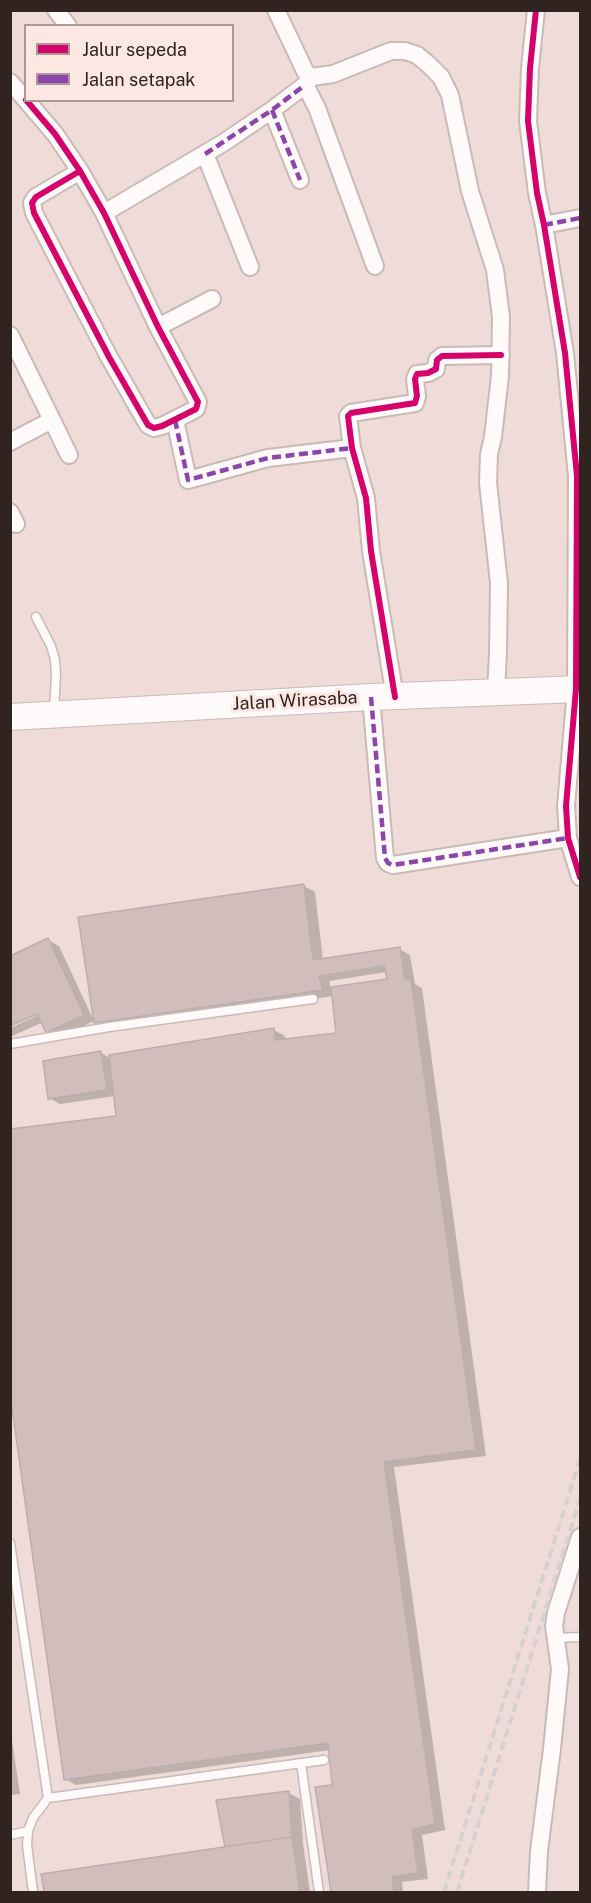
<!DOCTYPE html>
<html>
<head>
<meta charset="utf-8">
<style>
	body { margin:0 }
	#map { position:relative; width:591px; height:1903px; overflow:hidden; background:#efdcd8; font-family:"Public Sans",sans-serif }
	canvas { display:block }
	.frame { position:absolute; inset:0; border:12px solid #302320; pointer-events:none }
	.legend { position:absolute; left:24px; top:24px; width:210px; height:78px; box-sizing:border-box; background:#fde7e2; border:2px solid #ab9994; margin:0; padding:8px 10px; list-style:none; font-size:18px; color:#302320 }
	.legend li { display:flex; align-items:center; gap:12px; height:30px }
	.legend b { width:30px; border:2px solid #ab9994 }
</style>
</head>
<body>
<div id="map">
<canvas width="591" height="1903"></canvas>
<div class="frame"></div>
<ul class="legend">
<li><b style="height:8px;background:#d6006c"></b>Jalur sepeda</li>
<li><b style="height:8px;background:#8e44ad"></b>Jalan setapak</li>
</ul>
</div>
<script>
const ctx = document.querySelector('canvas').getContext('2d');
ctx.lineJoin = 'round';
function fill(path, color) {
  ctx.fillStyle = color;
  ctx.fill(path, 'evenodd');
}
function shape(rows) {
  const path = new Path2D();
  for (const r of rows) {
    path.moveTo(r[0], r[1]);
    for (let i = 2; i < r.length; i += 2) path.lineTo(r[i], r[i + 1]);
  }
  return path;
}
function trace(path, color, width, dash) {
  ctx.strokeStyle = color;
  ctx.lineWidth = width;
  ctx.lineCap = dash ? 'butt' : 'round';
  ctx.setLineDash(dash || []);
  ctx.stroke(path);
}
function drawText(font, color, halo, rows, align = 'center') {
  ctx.font = font + ' "Public Sans",sans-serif';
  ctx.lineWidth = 6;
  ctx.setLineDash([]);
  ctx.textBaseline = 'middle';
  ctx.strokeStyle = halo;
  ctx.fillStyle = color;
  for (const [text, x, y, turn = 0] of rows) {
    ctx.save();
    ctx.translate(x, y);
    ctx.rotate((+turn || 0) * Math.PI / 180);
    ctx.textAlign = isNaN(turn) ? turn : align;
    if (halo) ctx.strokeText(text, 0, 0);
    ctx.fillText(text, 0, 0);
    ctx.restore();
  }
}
fill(shape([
	[304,886,315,892,323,960,399,949,410,955,415,984,422,988,486,1456,394,1467,445,1830,422,1835,428,1879,402,1882,403,1892,333,1892,317,1788,333,1786,330,1750,76,1785,65,1779,118,1117,115,1096,60,1104,49,1098,101,1053,110,1058,274,1030,285,1036,285,1041,337,1035,334,996,106,1028,96,1022],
	[387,972,389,980,331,988,329,981],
	[48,940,59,946,94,1021,58,1038,47,1032,43,1022,10,1037,10,1028,45,1012],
	[10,1727,20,1794,10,1795],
	[289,1793,300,1799,303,1844,310,1892,46,1892,43,1875,227,1848]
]), '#0003');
const building = shape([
	[304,884,313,960,400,947,405,979,411,980,476,1450,384,1462,435,1824,412,1830,418,1873,392,1877,394,1892,331,1892,315,1787,332,1785,328,1743,64,1780,10,1394,10,1129,116,1116,109,1055,274,1028,275,1040,336,1033,331,987,387,979,384,966,319,976,323,990,94,1023,78,917,304,884],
	[48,938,84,1015,46,1033,37,1014,10,1026,10,956,48,938],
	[101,1051,107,1090,48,1099,43,1061,101,1051],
	[289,1791,292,1837,225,1847,216,1800,289,1791],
	[292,1837,300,1892,44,1892,41,1874,292,1837]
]);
fill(building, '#d1bdbc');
trace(building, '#bcaead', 1.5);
const service = shape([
	[36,617,51,646,55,660,56,674,54,711],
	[10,1044,109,1027,313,999],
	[10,1543,48,1798,33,1818,28,1831,27,1845,33,1892],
	[557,1638,580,1637],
	[301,1763,319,1892],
	[48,1798,324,1760],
	[10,1835,28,1831]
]);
const minor = shape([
	[56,10,68,26],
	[276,10,306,73,312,77,333,74,391,51,405,51,417,55,429,65,441,77,450,95,470,191,495,270,501,317,500,376,493,437,489,454,488,483,499,583,498,653,496,692],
	[536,10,530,68,528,121,537,193,544,225,565,353,577,476,576,689,566,806,568,838,580,877],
	[311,78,305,85,317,108,375,266],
	[10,82,26,100],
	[26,100,55,134,80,171,104,213,158,327,198,402,196,409,162,426,154,428,148,425,109,357,34,213,32,203,36,197,80,171],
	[272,110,300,180],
	[205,154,250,267],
	[104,213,223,143,272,110,305,85],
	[544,225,580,218],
	[158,327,212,299],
	[10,335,52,420,10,442],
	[52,420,69,455],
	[175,420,188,480,268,458,352,448],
	[10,512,16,524],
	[371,697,385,858,388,863,393,865,568,838],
	[395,697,371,551,366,498,352,448,348,416,351,413,415,403,417,396,415,379,417,374,428,373,436,369,437,360,442,356,501,355],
	[537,1892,539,1851,552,1749,560,1669,554,1626,556,1613,580,1537]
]);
const primary = shape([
	[10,717,371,697,580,689]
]);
trace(service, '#c9bab7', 11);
trace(minor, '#c9bab7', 20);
trace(primary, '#c9bab7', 28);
trace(service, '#fdfaf9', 8);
trace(minor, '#fdfaf9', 16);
trace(primary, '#fdfaf9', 26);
trace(shape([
	[444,1892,580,1459],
	[457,1892,580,1499]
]), '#d6d1d0', 4, [9, 4.5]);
trace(shape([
	[272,110,300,180],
	[205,154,272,110,305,85],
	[544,225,580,218],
	[175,420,188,480,268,458,352,448],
	[371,697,385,858,388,863,393,865,568,838]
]), '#8e44ad', 4.5, [9, 4.5]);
trace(shape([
	[536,10,530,68,528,121,537,193,544,225,565,353,577,476,576,689,566,806,568,838,580,877],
	[26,100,55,134,80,171,104,213,158,327,198,402,196,409,162,426,154,428,148,425,109,357,34,213,32,203,36,197,80,171],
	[395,697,371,551,366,498,352,448,348,416,351,413,415,403,417,396,415,379,417,374,428,373,436,369,437,360,442,356,501,355]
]), '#d6006c', 6);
drawText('18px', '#302320', '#fde7e2', [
	["Jalan Wirasaba",295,701,-3]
]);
</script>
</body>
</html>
